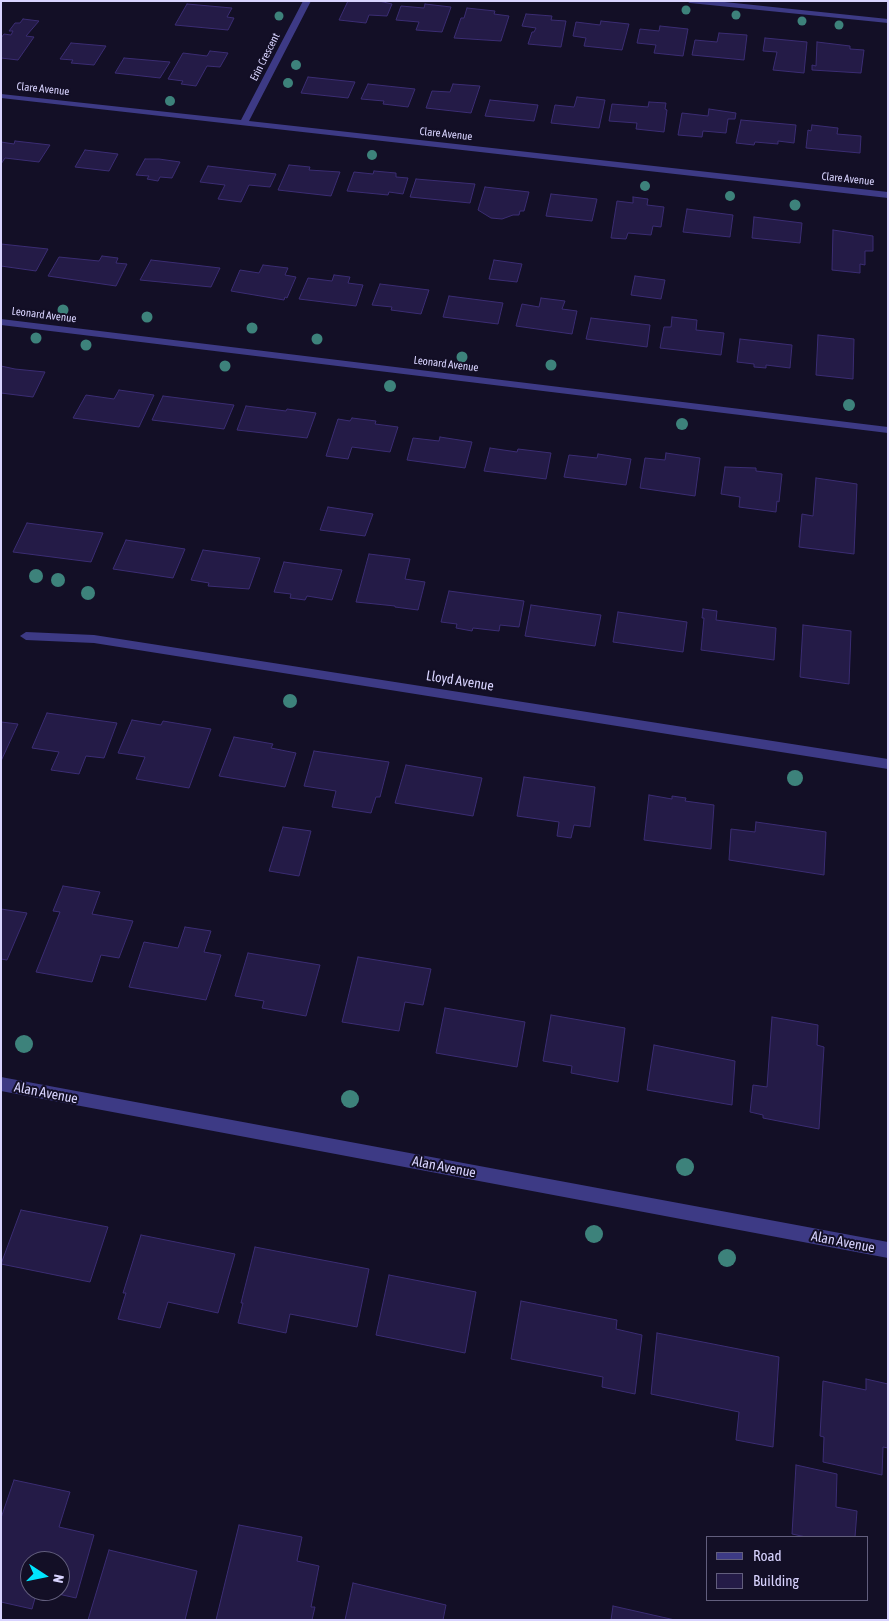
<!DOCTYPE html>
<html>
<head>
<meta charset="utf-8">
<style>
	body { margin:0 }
	#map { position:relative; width:889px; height:1621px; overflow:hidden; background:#130f26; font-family:"Asap Condensed",sans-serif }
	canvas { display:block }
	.frame { position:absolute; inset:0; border:2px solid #d9d4ff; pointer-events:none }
	.legend { position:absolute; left:706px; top:1536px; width:162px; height:65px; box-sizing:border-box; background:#130f26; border:1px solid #625e7d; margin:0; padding:6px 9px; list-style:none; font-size:15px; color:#d9d4ff }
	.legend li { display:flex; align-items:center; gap:10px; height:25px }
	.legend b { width:25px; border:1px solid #625e7d }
	.north { position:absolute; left:20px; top:1551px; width:50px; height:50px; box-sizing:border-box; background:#130f26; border:1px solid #625e7d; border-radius:50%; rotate:101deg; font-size:14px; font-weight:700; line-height:20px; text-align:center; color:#d9d4ff }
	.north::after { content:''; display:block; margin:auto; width:18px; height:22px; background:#00e5ff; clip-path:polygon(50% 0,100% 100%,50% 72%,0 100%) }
</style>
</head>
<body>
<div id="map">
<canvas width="889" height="1621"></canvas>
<div class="frame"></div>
<ul class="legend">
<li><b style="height:6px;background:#3d3a85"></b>Road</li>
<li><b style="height:14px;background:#241b47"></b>Building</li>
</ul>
<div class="north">N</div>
</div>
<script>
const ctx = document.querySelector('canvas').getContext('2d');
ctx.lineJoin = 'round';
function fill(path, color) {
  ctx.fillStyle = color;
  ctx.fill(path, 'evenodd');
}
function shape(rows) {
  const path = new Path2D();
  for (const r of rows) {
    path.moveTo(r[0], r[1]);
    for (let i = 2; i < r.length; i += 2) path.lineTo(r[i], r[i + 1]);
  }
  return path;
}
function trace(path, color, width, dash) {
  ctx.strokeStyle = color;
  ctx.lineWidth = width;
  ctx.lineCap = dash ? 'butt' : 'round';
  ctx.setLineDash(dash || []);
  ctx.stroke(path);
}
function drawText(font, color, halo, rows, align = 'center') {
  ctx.font = font + ' "Asap Condensed",sans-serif';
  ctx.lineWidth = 4;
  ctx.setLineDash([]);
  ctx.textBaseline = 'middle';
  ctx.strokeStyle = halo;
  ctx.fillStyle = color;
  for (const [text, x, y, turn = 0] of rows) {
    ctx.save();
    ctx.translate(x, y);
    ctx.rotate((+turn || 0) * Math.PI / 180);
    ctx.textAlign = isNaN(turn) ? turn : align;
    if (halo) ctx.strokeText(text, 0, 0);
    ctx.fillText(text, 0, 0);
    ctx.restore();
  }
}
const building = shape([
	[348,1,379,1,392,4,387,16,369,15,366,23,339,20,348,1],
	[187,4,232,8,227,17,234,18,228,30,175,25,187,4],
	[425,4,451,7,442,32,416,30,419,22,396,20,401,6,424,8,425,4],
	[467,8,495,11,494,14,509,16,501,41,454,38,461,18,464,18,467,8],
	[526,14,552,16,551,20,566,21,561,47,528,44,532,32,534,32,536,28,522,26,526,14],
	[23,19,39,21,26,36,34,37,18,60,1,58,1,38,4,34,11,35,13,31,9,31,15,23,20,23,23,19],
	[601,21,629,24,622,50,584,46,586,38,573,36,576,22,600,25,601,21],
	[660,26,688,29,683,56,654,53,656,45,637,43,640,29,659,31,660,26],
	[719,33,747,35,744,60,692,55,695,40,717,42,719,33],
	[765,38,807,42,804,73,773,70,777,52,763,51,765,38],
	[817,42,850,46,850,49,864,50,861,73,812,70,812,65,816,66,817,42],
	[71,43,106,46,94,65,71,63,73,60,60,59,71,43],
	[210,51,228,53,220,67,207,66,196,86,181,84,183,81,168,79,183,53,207,56,210,51],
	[124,58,170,62,160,78,115,73,124,58],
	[308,77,355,82,348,98,301,93,308,77],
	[368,84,415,89,408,107,383,104,384,101,361,99,368,84],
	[453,84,480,86,471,113,426,108,432,91,450,92,453,84],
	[577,97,605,100,599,128,551,123,555,105,574,107,577,97],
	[490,100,538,105,534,121,485,116,490,100],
	[649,102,666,103,665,109,667,110,664,132,636,129,637,123,609,121,612,104,648,107,649,102],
	[709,109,736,113,735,119,728,119,726,133,703,131,702,137,678,135,682,113,708,116,709,109],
	[741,120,796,125,794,143,778,141,778,144,755,142,754,145,736,143,741,120],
	[812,125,838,128,837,134,861,136,860,153,806,148,808,130,811,131,812,125],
	[15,141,50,145,39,162,5,158,1,164,1,142,14,144,15,141],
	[85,150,118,154,109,171,75,167,85,150],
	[145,159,159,159,180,162,172,178,160,177,158,181,147,179,149,176,136,175,145,159],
	[289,165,310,167,309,170,340,172,331,196,278,190,289,165],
	[208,166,276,174,270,187,249,185,241,202,218,199,225,185,200,182,208,166],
	[374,171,396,173,396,177,408,178,403,194,389,192,388,195,347,191,354,172,373,174,374,171],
	[416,179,475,184,470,203,410,197,416,179],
	[485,187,529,192,524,211,520,211,519,215,513,215,502,219,491,218,478,210,485,187],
	[551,194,597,199,592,221,546,216,551,194],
	[633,197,648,199,647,205,664,207,661,227,653,226,651,235,628,233,626,239,611,238,617,201,633,203,633,197],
	[687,209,733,215,730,237,683,232,687,209],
	[754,217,802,223,800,243,752,238,754,217],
	[833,230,873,236,873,251,865,251,865,265,860,264,860,273,832,270,833,230],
	[1,244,48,249,36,271,1,266,1,244],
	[102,256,118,258,116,263,127,264,116,286,48,276,59,257,99,261,102,256],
	[151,260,220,268,211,287,140,280,151,260],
	[494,260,522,264,517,282,489,279,494,260],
	[263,265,288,268,285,275,296,277,287,298,285,297,284,300,231,291,240,270,259,273,263,265],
	[334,275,350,277,348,283,363,285,356,306,299,299,308,278,332,281,334,275],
	[635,276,665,280,661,299,631,295,635,276],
	[380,284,429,290,421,314,391,310,392,307,372,305,380,284],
	[449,296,503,303,498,324,443,317,449,296],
	[541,298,565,301,562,309,577,311,572,334,516,326,522,304,539,307,541,298],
	[672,317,697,320,696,330,724,333,721,355,660,348,664,327,671,327,672,317],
	[591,318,650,325,647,347,586,339,591,318],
	[818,335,854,339,853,379,816,375,818,335],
	[740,339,792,345,790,368,766,365,766,368,754,367,754,364,737,362,740,339],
	[1,366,15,369,45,372,33,397,1,393,1,366],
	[119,390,154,395,139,427,73,418,86,395,114,399,119,390],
	[163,396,234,405,224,429,152,420,163,396],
	[246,406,286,411,287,409,316,413,307,438,237,430,246,406],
	[352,418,376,421,375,424,398,427,390,452,352,447,348,459,326,456,338,419,350,421,352,418],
	[440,437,472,442,465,468,407,460,413,438,439,441,440,437],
	[490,448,517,452,518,449,551,453,546,479,484,471,490,448],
	[666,453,700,458,695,496,640,488,645,458,665,460,666,453],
	[598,454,631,459,626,485,564,477,569,455,597,458,598,454],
	[725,467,756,468,756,471,782,474,779,502,777,501,776,512,739,507,740,497,721,494,725,467],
	[816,478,857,484,854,554,799,547,802,514,813,516,816,478],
	[328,507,373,514,365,536,320,530,328,507],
	[27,523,103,533,91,562,13,552,27,523],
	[126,540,185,549,173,578,113,569,126,540],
	[203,550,260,558,249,589,208,586,209,583,191,580,203,550],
	[369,554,410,559,405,579,425,582,418,610,395,607,395,606,356,602,369,554],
	[284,562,342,570,332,600,307,596,305,600,290,598,291,594,274,592,284,562],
	[449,591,524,601,519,627,500,625,499,631,473,628,472,631,456,628,457,624,441,622,449,591],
	[531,605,601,615,595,646,525,636,531,605],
	[703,609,717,611,716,620,776,628,774,660,701,650,704,618,702,618,703,609],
	[618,612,687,622,683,652,613,642,618,612],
	[803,625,851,631,849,684,800,677,803,625],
	[47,713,117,723,104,758,86,756,79,774,51,770,59,752,32,748,47,713],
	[132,720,161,725,163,721,211,729,189,788,136,779,145,757,118,753,132,720],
	[1,722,18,724,1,761,1,722],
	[234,737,273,744,271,748,296,753,285,787,219,776,234,737],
	[314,751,389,762,380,797,376,797,371,813,332,807,336,791,304,786,314,751],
	[406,765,482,778,473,816,395,803,406,765],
	[524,777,595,787,590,827,574,825,571,838,557,836,559,822,517,816,524,777],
	[649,795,672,799,672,796,686,798,685,801,714,805,711,849,644,840,649,795],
	[756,822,826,832,824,875,729,860,731,829,755,832,756,822],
	[283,827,311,831,299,876,269,871,283,827],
	[63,886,100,892,92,914,133,921,119,958,101,955,92,982,36,972,60,912,53,911,63,886],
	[1,909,27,913,7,960,1,959,1,909],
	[185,927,211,931,204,952,221,955,206,1000,129,987,144,942,178,948,185,927],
	[248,953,320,965,306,1016,262,1008,264,1001,235,996,248,953],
	[358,957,431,969,423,1005,405,1002,399,1031,342,1022,358,957],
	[445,1008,525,1022,517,1067,436,1053,445,1008],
	[551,1015,625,1028,618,1082,571,1073,572,1066,543,1061,551,1015],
	[772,1017,818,1025,817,1045,824,1047,819,1129,763,1118,763,1115,750,1112,753,1085,767,1087,772,1017],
	[654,1045,735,1061,732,1105,647,1090,654,1045],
	[21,1210,108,1227,90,1282,1,1264,21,1210],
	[141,1235,235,1254,218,1313,168,1302,160,1328,118,1319,126,1293,123,1293,141,1235],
	[255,1247,369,1269,357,1327,290,1314,286,1333,238,1323,243,1303,241,1303,255,1247],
	[389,1275,476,1292,465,1353,376,1335,389,1275],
	[521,1301,617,1320,616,1329,642,1335,635,1394,602,1387,603,1377,511,1359,521,1301],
	[657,1333,779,1357,773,1447,736,1440,739,1412,651,1394,657,1333],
	[866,1379,888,1384,888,1448,883,1447,882,1475,823,1462,824,1437,820,1436,823,1381,866,1390,866,1379],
	[796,1465,837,1474,836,1507,857,1511,855,1537,806,1537,792,1534,796,1465],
	[14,1480,70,1492,59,1527,94,1535,76,1598,45,1591,60,1591,60,1561,30,1561,30,1591,37,1591,32,1609,1,1602,1,1518,14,1480],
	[239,1525,302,1537,297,1561,319,1566,311,1607,315,1607,312,1620,216,1620,239,1525],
	[109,1550,197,1571,185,1620,88,1620,109,1550],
	[353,1583,446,1605,443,1620,345,1620,353,1583],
	[613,1606,675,1620,611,1620,613,1606]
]);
fill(building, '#241b47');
trace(building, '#3b2d73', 1);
fill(shape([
	[303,1,311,1,249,121,888,192,888,198,1,98,1,94,241,120,303,1],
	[686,1,715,1,888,19,888,23,690,3,686,1],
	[1,319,888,427,888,433,1,325,1,319],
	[26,632,94,635,888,759,888,769,94,643,26,640,20,636,26,632],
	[1,1077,888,1242,888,1258,1,1091,1,1077]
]), '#3d3a85');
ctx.fillStyle = '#3d827b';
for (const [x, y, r] of [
	[686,10,4.5],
	[736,15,4.5],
	[279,16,4.5],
	[802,21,4.5],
	[839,25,4.5],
	[296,65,5],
	[288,83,5],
	[170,101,5],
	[372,155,5],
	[645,186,5],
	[730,196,5],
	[795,205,5.5],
	[63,310,5.5],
	[147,317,5.5],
	[252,328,5.5],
	[36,338,5.5],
	[317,339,5.5],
	[86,345,5.5],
	[462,357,5.5],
	[551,365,5.5],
	[225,366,5.5],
	[390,386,6],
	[849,405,6],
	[682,424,6],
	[36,576,7],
	[58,580,7],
	[88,593,7],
	[290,701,7],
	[795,778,8],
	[24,1044,9],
	[350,1099,9],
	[685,1167,9],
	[594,1234,9],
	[727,1258,9]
]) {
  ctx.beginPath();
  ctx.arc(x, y, r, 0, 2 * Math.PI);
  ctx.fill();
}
drawText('11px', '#d9d4ff', '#130f26', [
	["Erin Crescent",265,57,-63],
	["Clare Avenue",43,89,6],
	["Clare Avenue",446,134,6],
	["Clare Avenue",848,179,6],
	["Leonard Avenue",44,315,7],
	["Leonard Avenue",446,364,7]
]);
drawText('14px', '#d9d4ff', '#130f26', [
	["Lloyd Avenue",460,681,9],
	["Alan Avenue",46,1093,11],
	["Alan Avenue",444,1167,11],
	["Alan Avenue",843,1242,11]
]);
</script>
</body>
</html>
